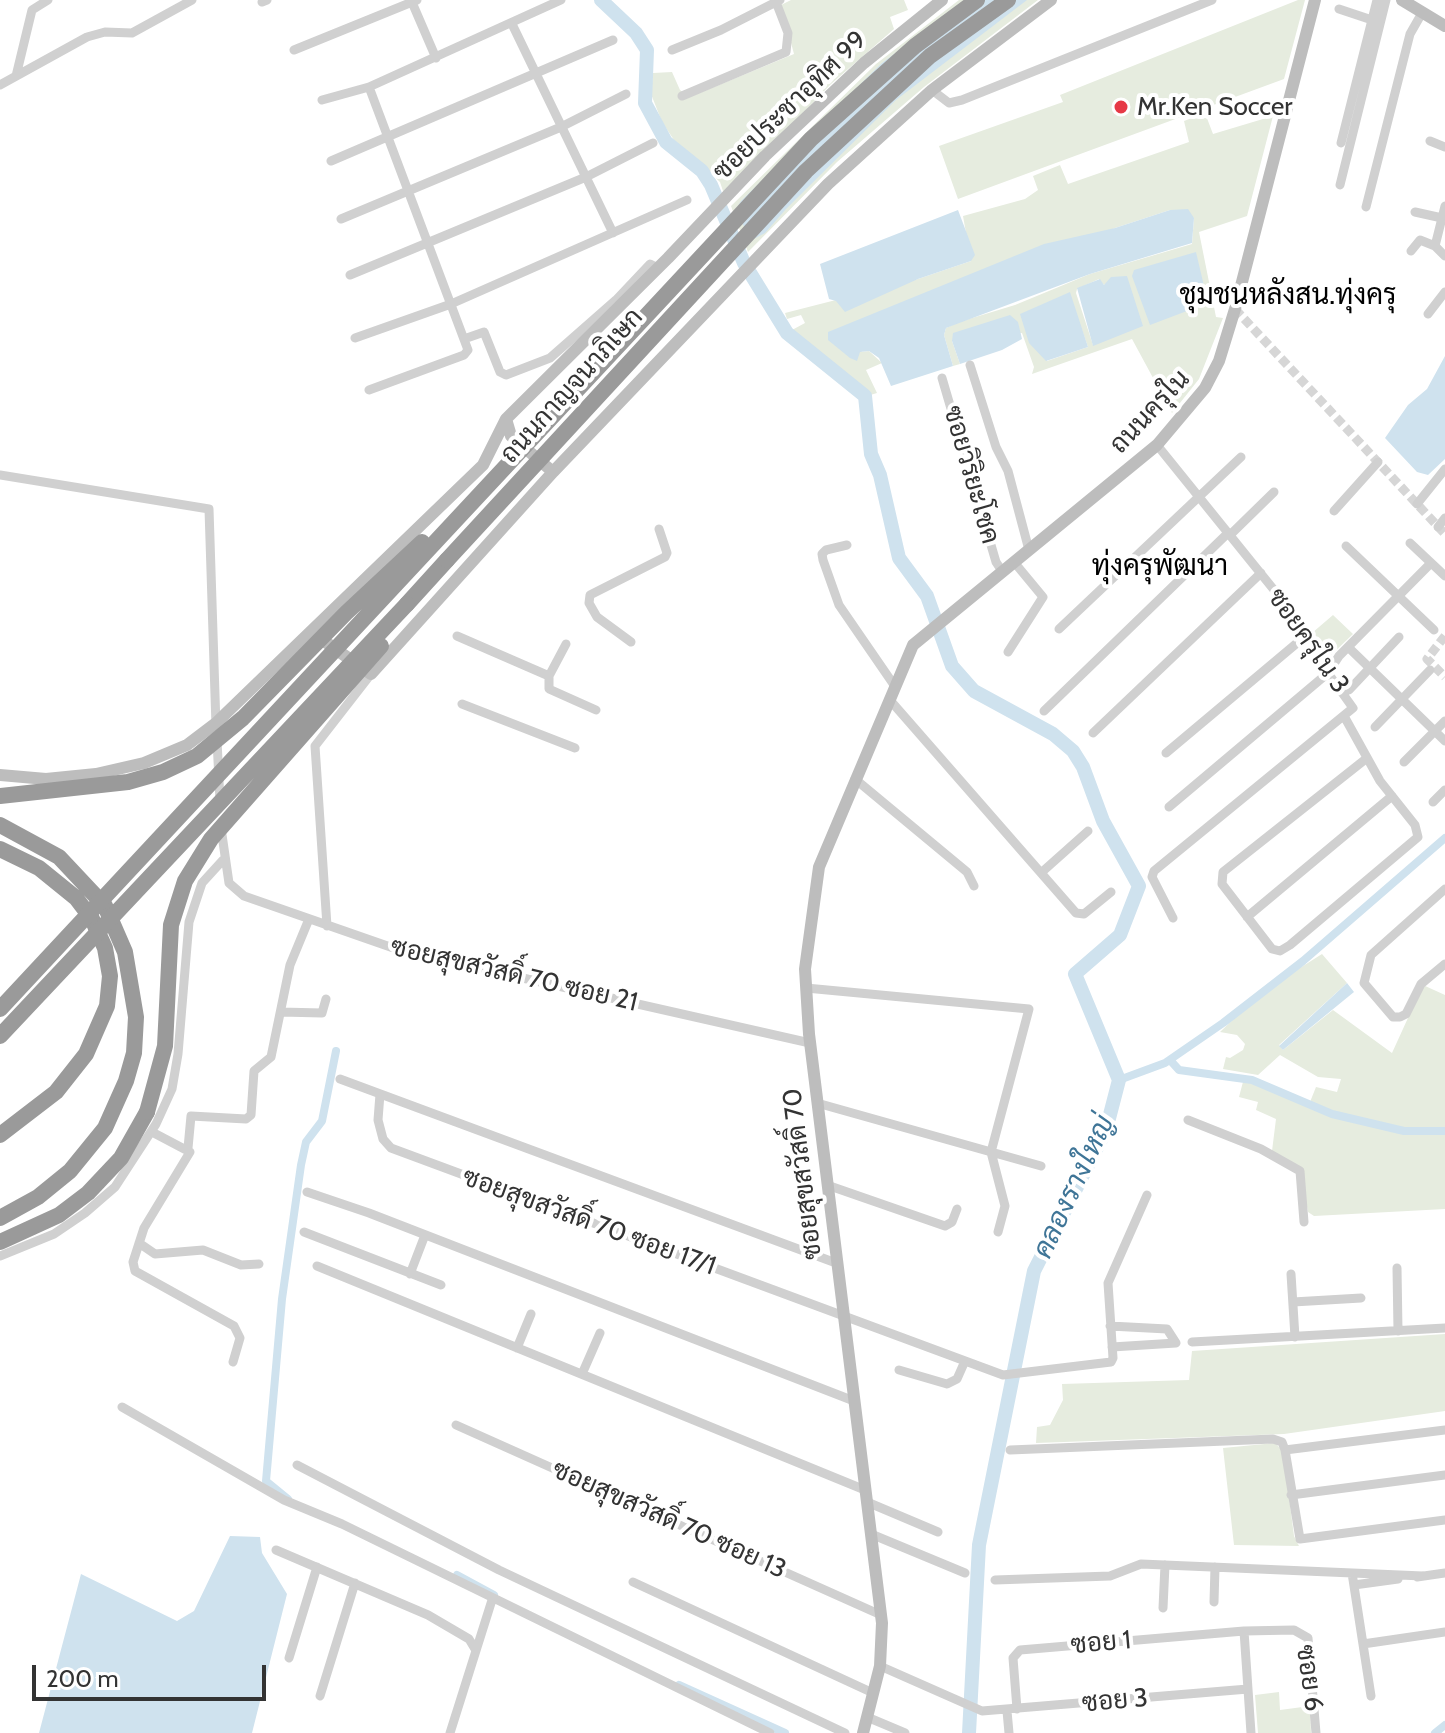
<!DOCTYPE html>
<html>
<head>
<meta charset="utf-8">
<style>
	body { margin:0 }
	#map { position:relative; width:1445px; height:1733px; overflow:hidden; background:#fff; font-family:Cabin,sans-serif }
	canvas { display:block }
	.scale { position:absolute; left:32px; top:1665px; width:234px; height:36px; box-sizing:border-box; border:4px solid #333; border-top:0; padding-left:10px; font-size:24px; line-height:28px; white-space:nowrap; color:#333; -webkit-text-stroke:6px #fff; paint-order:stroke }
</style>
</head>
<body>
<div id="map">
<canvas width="1445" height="1733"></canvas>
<div class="scale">200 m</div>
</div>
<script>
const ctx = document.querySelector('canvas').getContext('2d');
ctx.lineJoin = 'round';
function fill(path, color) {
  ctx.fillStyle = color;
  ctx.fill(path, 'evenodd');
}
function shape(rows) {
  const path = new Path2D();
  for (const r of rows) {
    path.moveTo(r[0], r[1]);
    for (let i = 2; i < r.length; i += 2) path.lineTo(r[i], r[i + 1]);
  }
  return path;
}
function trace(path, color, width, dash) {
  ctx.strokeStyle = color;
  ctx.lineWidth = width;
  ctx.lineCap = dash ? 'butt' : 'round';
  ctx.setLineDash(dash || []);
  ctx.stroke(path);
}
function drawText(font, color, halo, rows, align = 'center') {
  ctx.font = font + ' Cabin,Sarabun,sans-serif';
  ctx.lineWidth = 8;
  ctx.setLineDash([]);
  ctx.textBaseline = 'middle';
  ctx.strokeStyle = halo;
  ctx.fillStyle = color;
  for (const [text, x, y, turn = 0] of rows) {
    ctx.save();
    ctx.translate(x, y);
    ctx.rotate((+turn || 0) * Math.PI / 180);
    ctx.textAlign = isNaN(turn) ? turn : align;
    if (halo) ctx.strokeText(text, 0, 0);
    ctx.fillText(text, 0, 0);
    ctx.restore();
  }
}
fill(shape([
	[791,0,904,0,908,10,890,17,894,29,831,84,724,194,720,182,674,140,662,122,651,94,653,73,672,72,680,90,690,97,794,54,781,5],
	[959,0,1038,0,924,87,837,162,748,252,731,206,876,64],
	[1298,0,1305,0,1284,79,958,199,939,146,1063,102,1060,95],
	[1205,113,1213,134,1273,116,1247,216,1199,232,1216,317,1223,318,1199,379,1172,413,1132,339,1032,374,1034,367,1022,333,952,341,960,364,953,366,944,335,946,328,959,322,1015,305,1090,274,1192,244,1194,218,1170,210,1115,228,860,352,869,351,882,363,866,370,877,393,867,396,792,330,805,323,801,315,787,319,785,313,918,279,971,261,963,216,1025,199,1038,190,1033,176,1060,165,1068,184,1189,142,1184,121],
	[1099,279,1104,285,1109,282,1093,345,1076,293,1077,289],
	[1025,322,1082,330,1088,347,1047,361,1026,332],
	[1333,615,1353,634,1327,659,1320,658,1305,639],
	[1322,954,1347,983,1279,1045,1283,1050,1333,1010,1392,1053,1423,985,1445,995,1445,1209,1314,1216,1308,1212,1301,1171,1272,1151,1276,1119,1256,1110,1258,1102,1239,1097,1244,1078,1310,1102,1316,1087,1337,1092,1341,1079,1318,1077,1280,1055,1258,1075,1223,1069,1226,1057,1230,1058,1243,1050,1245,1044,1237,1035,1220,1032,1262,992],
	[1445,1334,1445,1411,1284,1434,1036,1443,1037,1427,1050,1425,1063,1400,1062,1384,1189,1380,1192,1351],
	[1275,1443,1283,1451,1294,1536,1299,1546,1234,1545,1223,1448],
	[1279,1692,1280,1710,1310,1706,1311,1733,1258,1733,1255,1695]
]), '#e6ecdf');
fill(shape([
	[967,0,1027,0,896,100,786,209,765,233,752,240,735,211,741,201,882,63],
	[1188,209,1194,218,1192,243,1090,274,946,328,944,335,953,366,891,386,879,358,869,351,860,352,857,361,850,358,828,340,828,332,1044,244,1115,228,1170,210],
	[958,210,975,255,971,261,918,279,845,312,836,301,829,299,820,264],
	[1196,252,1208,303,1150,325,1132,276,1134,270],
	[1127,276,1143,326,1093,346,1077,288,1100,279,1104,285,1111,277],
	[1070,292,1088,347,1046,361,1029,343,1020,314],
	[1010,315,1018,322,1022,339,1002,350,960,364,952,341,953,333],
	[1445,356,1445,459,1428,475,1417,472,1385,438,1408,405,1427,389],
	[1347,983,1354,992,1283,1050,1279,1046],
	[230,1536,260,1537,262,1553,287,1594,252,1733,39,1733,81,1574,177,1621,194,1611]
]), '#cfe2ee');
trace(shape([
	[1170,1060,1179,1070,1252,1080,1332,1114,1404,1131,1445,1131],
	[1119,1080,1165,1063,1223,1023,1303,961,1445,838],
	[288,1499,266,1481,282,1299,301,1165,306,1142,322,1121,336,1051],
	[457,1575,494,1595],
	[679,1685,785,1733],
	[1435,1733,1445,1725]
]), '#cfe2ee', 8);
trace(shape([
	[601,0,636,33,647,50,645,103,666,142,702,171,711,185,744,263,787,333,865,396,871,454,880,475,899,558,927,596,952,666,974,691,1053,734,1073,751,1083,767,1103,821,1139,886,1120,935,1075,974,1119,1080,1106,1130,1034,1271,979,1545,969,1733]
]), '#cfe2ee', 14);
trace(shape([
	[1235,309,1445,534],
	[1445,636,1427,659,1445,677]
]), '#d6d6d6', 9, [9, 4.5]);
trace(shape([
	[411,0,436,58],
	[262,2,267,0],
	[1339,9,1372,20],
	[512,24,613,233],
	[294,50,417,0],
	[672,50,721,30,780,0],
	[16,76,32,10,48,0],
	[0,85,87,37,105,32,132,33,192,0],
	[932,90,949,103,962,100,1212,0],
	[682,96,786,52,788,33,776,2],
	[322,100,369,87,561,0],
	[1430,141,1445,147],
	[1341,143,1377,0],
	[331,161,613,40],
	[1340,185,1386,0],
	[1445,206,1435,246,1445,256],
	[1366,207,1410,34,1422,13],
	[1415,212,1442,218],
	[341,219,561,127,626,94],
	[1411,251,1420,240,1435,246],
	[350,275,586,177,653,143],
	[1428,314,1445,292],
	[355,338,451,304,687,200],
	[464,339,484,332,500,372,506,375,550,358,616,300,650,264,658,268],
	[970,365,996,447,1008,471,1029,550],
	[942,378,996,562,1002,571],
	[369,390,464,355,468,350,369,87],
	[1157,445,1287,606,1303,638,1353,708,1154,871,1152,877,1173,918],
	[0,475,209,509,216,726],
	[1417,504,1445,469],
	[1334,511,1378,462],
	[1438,527,1445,518],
	[1230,535,1274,492],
	[1410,543,1445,576],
	[847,545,826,550,822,554,823,560,839,605,894,685],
	[1346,546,1434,630],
	[1059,629,1241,457],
	[457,636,549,676],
	[631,642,597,617,589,603,590,595,665,557,667,553,659,529],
	[566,644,549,676,549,689,596,710],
	[1348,647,1445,741],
	[1008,652,1043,597,1014,562],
	[1349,690,1399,637],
	[889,699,1076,913,1084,914,1111,892],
	[462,704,575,748],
	[1044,711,1228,533],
	[1344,716,1380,781,1415,825,1418,837,1290,945,1280,951,1272,949,1222,884,1223,872,1367,758],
	[1375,727,1430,670],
	[1093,733,1261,573],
	[217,740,220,801],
	[1166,753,1303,638],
	[1404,762,1445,721],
	[855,779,967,872,974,886],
	[1433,802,1445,790],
	[1169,807,1328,673,1339,656,1431,563],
	[221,828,229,883,244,896,399,950,810,1043],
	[1042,872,1088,831],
	[1445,889,1371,955,1364,983,1393,1017,1400,1017,1406,1014,1421,984,1445,964],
	[1247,917,1392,796],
	[327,926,315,746,371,674],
	[806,988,1029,1009,991,1152,1005,1206,998,1232],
	[281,1012,322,1013,326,999],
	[340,1079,836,1263],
	[380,1094,378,1120,383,1139,391,1148,1003,1375,1111,1362,1113,1358,1108,1283,1147,1195],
	[817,1103,1041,1166],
	[1188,1120,1261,1149,1300,1171,1304,1222],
	[152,1132,190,1152,144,1228,133,1262,135,1271,234,1326,240,1338,233,1362],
	[188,1148,191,1116,246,1119,251,1115,254,1071,271,1057,290,965,309,919],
	[827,1185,945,1226,952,1222,957,1209],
	[307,1192,369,1213,854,1401],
	[304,1232,441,1285],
	[139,1243,155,1254,203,1250,241,1265,259,1264],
	[0,1256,54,1234,85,1213,115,1187,156,1124,172,1089,178,1054,189,922,202,883,223,860],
	[317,1266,865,1490],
	[1397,1268,1398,1331],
	[410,1274,425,1235],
	[1291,1274,1295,1337],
	[1293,1302,1361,1298],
	[1110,1326,1167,1329,1176,1343,1112,1347],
	[1192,1342,1445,1328],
	[517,1348,531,1314],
	[899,1370,947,1384,957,1379,965,1361],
	[582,1374,600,1333],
	[122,1407,284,1500,342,1524,770,1733],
	[456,1425,881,1615],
	[1010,1450,1273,1439,1282,1442,1285,1450,1300,1539,1445,1520],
	[1285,1450,1445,1430],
	[297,1465,499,1570,845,1733],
	[1291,1495,1445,1475],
	[867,1502,938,1532],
	[871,1534,965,1573],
	[276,1550,428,1615,469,1639,475,1649],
	[1352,1573,1371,1696],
	[1417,1577,1445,1573],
	[995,1580,1110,1576,1141,1564,1423,1576],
	[633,1582,873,1693],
	[1354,1585,1398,1579],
	[1214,1602,1215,1567],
	[1163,1608,1165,1565],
	[1244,1631,1251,1733],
	[1363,1644,1445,1632],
	[289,1658,317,1567],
	[880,1666,982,1711,1248,1689],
	[320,1696,355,1583],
	[1017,1709,1013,1658,1020,1650,1244,1631,1294,1630,1308,1638,1316,1733],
	[1007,1711,1009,1733],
	[867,1717,905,1733],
	[450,1733,492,1600]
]), '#d0d0d0', 9);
trace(shape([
	[1402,0,1445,26],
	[506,419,511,436,553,472],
	[314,634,371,674,553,472,828,184,932,90,1051,0],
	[0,775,46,779,96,774,144,763,187,745,216,723,483,465,506,419,668,258,765,156,864,63,942,0],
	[863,1733,880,1666,882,1623,809,1034,805,969,819,867,913,645,1157,445,1205,388,1219,361,1235,309,1315,0]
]), '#bdbdbd', 12);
trace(shape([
	[407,604,447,560],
	[0,825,59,857,105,906,125,952,136,1017,134,1053,126,1081,105,1128,70,1171,38,1197,0,1218],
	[0,849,39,868,76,898,92,919,105,948,110,976,107,1006,86,1054,56,1092,0,1135],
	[0,1242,59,1215,88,1193,121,1158,147,1112]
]), '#9a9a9a', 16);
trace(shape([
	[447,560,806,171,930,56,1008,0],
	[0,796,128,782,163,772,197,756,243,718,346,613,422,542],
	[0,1009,811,139,915,46,977,0],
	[0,1036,407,604],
	[147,1112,165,1046,171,925,185,881,211,839,381,646]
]), '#9a9a9a', 16);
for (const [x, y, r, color] of [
	[1121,107,8,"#e63946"]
]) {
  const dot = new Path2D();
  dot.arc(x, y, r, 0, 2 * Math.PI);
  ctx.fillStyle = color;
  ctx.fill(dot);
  trace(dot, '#fff', 3);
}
drawText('26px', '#333', '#fff', [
	["ซอยประชาอุทิศ 99",790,106,-44],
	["ถนนกาญจนาภิเษก",572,386,-48],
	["ถนนครุใน",1150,412,-47],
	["ซอยวิริยะโชค",971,475,74],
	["ซอยครุใน 3",1308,641,55],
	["ซอยสุขสวัสดิ์ 70 ซอย 21",514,975,13],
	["ซอยสุขสวัสดิ์ 70",803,1174,-97],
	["ซอยสุขสวัสดิ์ 70 ซอย 17/1",589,1222,20],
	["ซอยสุขสวัสดิ์ 70 ซอย 13",669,1520,24],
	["ซอย 1",1101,1643,-5],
	["ซอย 6",1309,1678,82],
	["ซอย 3",1115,1701,-5]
]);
drawText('26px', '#333', '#fff', [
	["Mr.Ken Soccer",1137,107]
], 'left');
drawText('28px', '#000', '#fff', [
	["ชุมชนหลังสน.ทุ่งครุ",1288,296],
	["ทุ่งครุพัฒนา",1160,567]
]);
drawText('italic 28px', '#3f7597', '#fff', [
	["คลองรางใหญ่",1074,1187,-65]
]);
</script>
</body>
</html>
